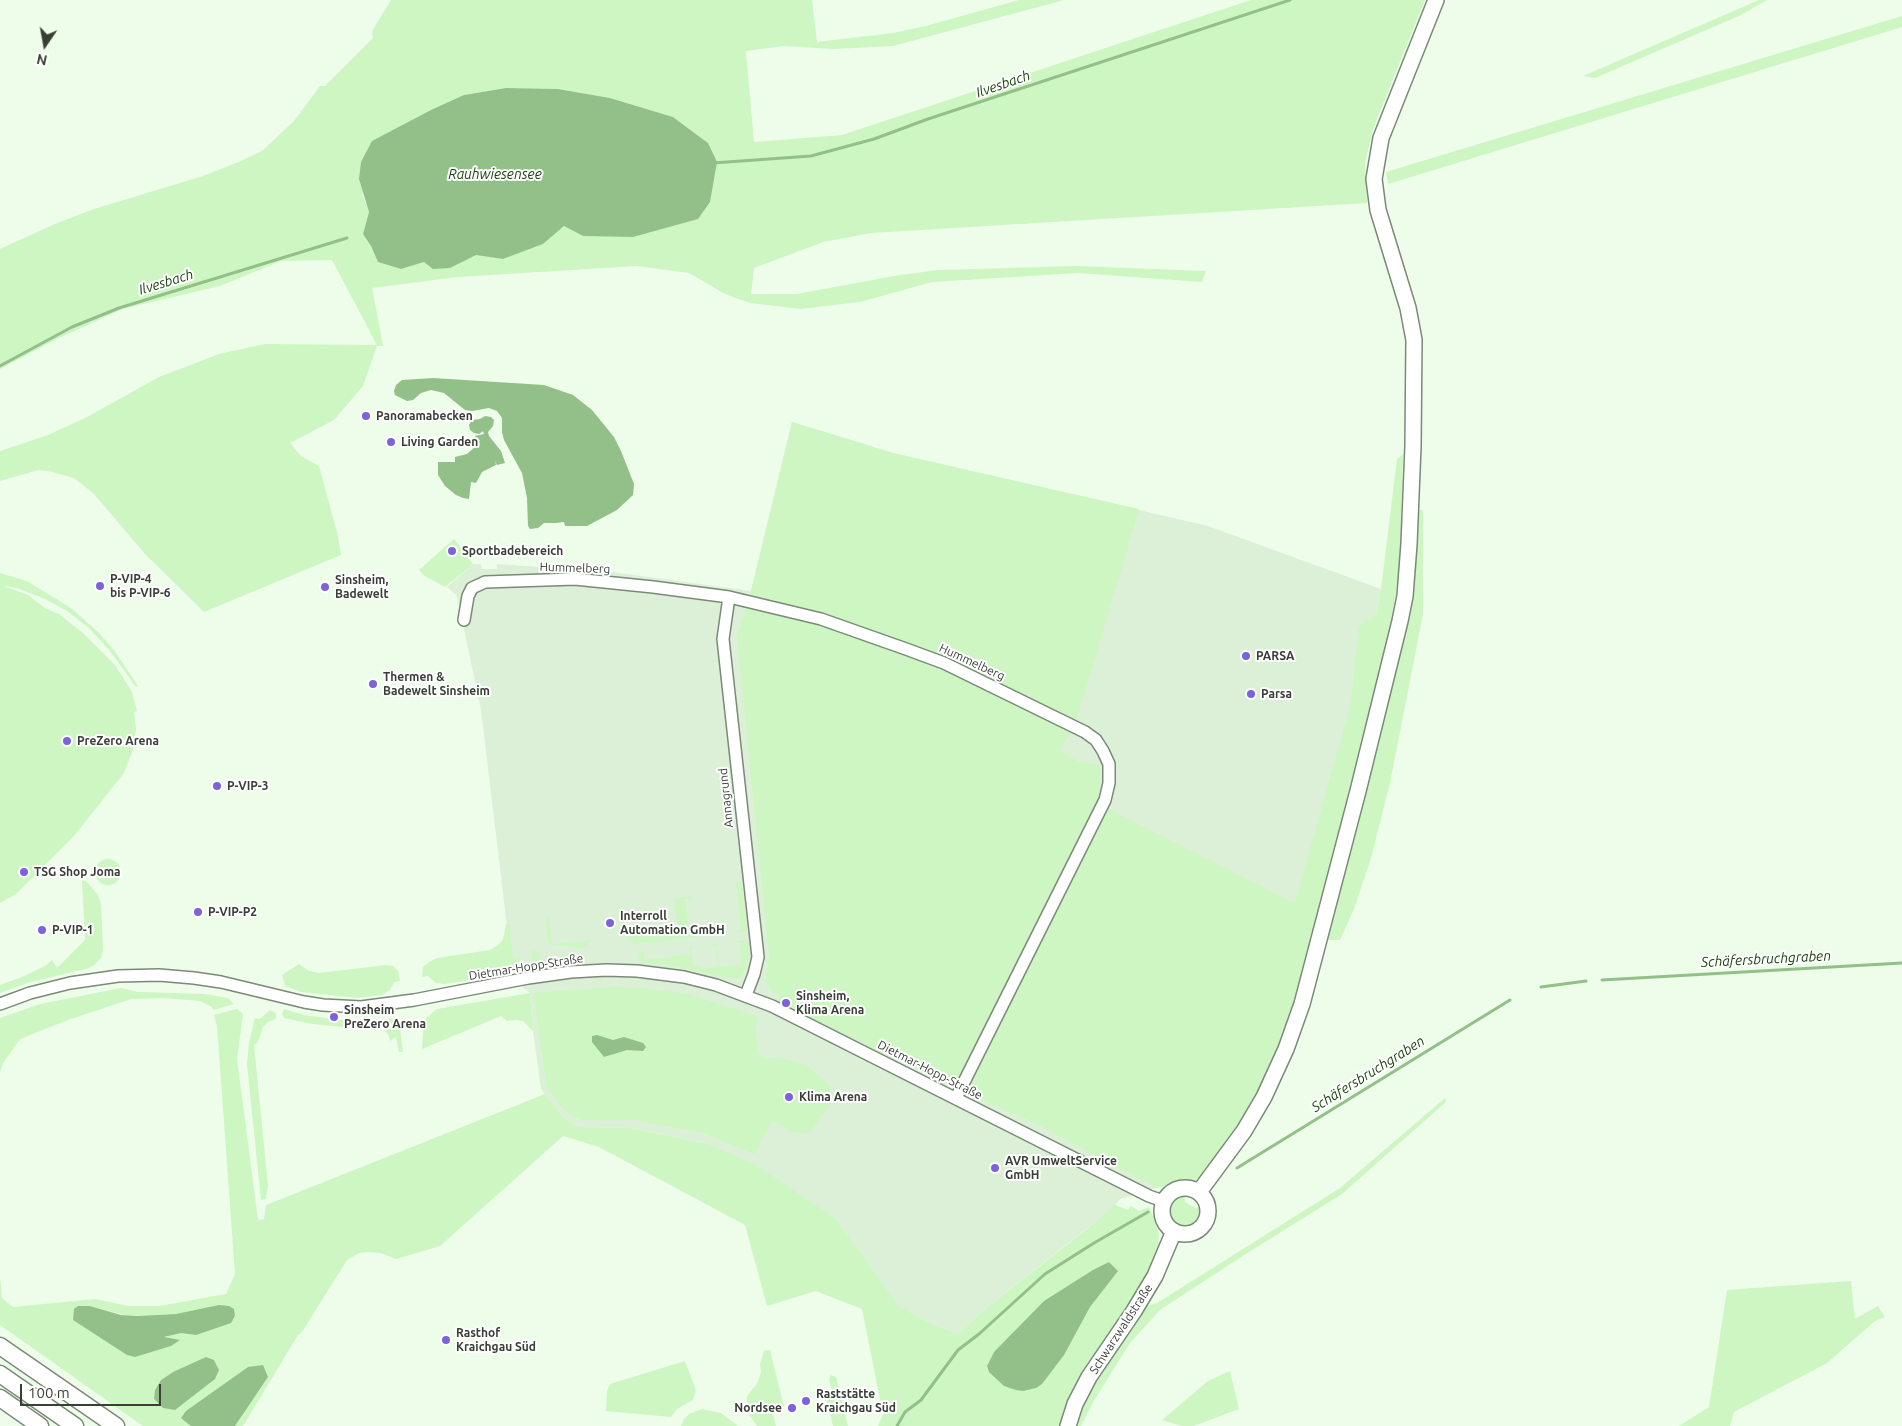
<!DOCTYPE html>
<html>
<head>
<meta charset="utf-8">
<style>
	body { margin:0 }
	#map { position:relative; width:1902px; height:1426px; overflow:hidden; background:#edfdea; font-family:Ubuntu,sans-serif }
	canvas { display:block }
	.north { position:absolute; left:20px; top:20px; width:50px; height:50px; -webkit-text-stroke:4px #fff; paint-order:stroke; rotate:192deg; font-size:14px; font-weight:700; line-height:20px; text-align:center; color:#393f37 }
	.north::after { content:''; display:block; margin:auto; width:18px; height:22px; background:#393f37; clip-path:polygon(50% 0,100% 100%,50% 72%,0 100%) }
	.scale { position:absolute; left:20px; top:1384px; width:141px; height:22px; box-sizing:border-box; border:2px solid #393f37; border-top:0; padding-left:6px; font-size:15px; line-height:18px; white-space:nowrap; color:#393f37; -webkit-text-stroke:4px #fff; paint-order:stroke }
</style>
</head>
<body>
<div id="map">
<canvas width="1902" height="1426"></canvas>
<div class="north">N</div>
<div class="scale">100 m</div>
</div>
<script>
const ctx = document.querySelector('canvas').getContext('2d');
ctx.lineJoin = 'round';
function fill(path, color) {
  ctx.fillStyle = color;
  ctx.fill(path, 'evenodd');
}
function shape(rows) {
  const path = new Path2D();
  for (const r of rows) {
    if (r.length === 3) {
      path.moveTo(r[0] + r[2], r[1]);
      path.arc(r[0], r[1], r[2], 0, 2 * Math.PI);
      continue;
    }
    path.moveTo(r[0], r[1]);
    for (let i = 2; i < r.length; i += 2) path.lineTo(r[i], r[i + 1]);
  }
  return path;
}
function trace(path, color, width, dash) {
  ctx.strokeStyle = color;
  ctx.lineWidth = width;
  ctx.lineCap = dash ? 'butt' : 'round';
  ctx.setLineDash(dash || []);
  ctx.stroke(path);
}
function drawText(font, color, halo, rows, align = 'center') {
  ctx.font = font + ' Ubuntu,sans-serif';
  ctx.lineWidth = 4;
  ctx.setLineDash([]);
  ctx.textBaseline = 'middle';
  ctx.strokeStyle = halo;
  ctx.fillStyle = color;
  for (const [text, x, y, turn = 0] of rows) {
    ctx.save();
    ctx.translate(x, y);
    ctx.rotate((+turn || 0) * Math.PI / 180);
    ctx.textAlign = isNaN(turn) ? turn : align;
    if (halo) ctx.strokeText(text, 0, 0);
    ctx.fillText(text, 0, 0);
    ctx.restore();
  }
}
fill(shape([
	[792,422,893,453,1208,526,1381,589,1334,821,1194,1132,1157,1188,1120,1199,1114,1207,986,1308,958,1334,932,1324,898,1307,836,1219,708,1144,631,1128,577,1127,562,1116,541,1089,533,1031,530,993,523,988,512,968,481,710,457,596,447,587,473,564,481,564,482,569,497,569,497,564,612,572,751,591]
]), '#dbf0d7');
fill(shape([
	[391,0,812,0,817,42,893,33,926,26,1019,0,1064,0,893,46,834,49,783,46,746,51,754,142,842,135,1251,0,1425,0,1373,129,1365,163,1367,203,871,233,823,242,754,268,751,294,797,294,894,276,938,270,1077,266,1206,271,1202,282,1078,273,932,282,860,302,801,309,750,303,725,294,689,273,637,266,458,277,372,288,383,346,377,346,363,386,334,420,290,443,301,456,319,466,337,532,341,555,204,612,145,554,94,494,74,478,52,472,39,470,0,481,0,451,48,435,87,417,159,377,219,354,265,344,377,345,332,260,281,261,220,286,122,309,57,339,0,369,0,249,57,223,94,209,203,176,241,161,262,151,294,121,320,86,325,86,373,38,372,31],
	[506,88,558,89,610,98,673,117,708,143,583,236,564,226,543,244,503,259,476,254,450,268,424,262,401,269,378,262,371,246,363,234,369,212,362,194,464,95],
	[1759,0,1767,0,1741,15,1595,78,1583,76],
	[1902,16,1902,27,1388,184,1386,172],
	[792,422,893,453,1139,509,1081,705,1071,733,1059,750,1079,762,1099,765,1101,778,1097,803,1295,903,1351,703,1359,627,1376,614,1381,589,1397,459,1403,454,1400,560,1394,605,1332,874,1303,979,1284,1037,1262,1090,1228,1143,1198,1179,1157,1188,1033,1122,937,1080,777,1001,780,995,772,992,767,986,766,977,769,954,737,637,751,591],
	[1415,510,1423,510,1423,614,1390,783,1371,858,1354,909,1340,940,1325,940,1361,810],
	[454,539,473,564,445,587,425,576,419,570],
	[0,573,27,581,71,608,99,633,114,650,138,686,136,687,110,651,89,628,67,611,45,599,17,588,4,586,28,595,45,608,59,614,83,633,115,665,132,692,137,711,134,712,136,729,132,752,124,773,74,836,16,894,0,903],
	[108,872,13],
	[82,880,87,882,98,895,101,904,103,950,101,958,94,965,89,968,27,983,0,993,0,985,22,977,45,966,52,960,57,968,85,940],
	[741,882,747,931,735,933,734,931,741,930,736,884,729,884],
	[692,896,693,898,685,899,690,936,696,935,696,937,635,944,626,935,678,929,674,898],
	[549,917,552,944,592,940,582,948,549,944,545,918],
	[506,924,509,924,513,958,521,957,519,966,516,970,507,974,445,984,436,983,428,976,422,977,423,967,429,962,437,958,490,950,498,945,503,939],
	[748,940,749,955,746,969,740,978,728,978,678,967,638,962,638,953,644,952,645,960,655,959,690,954,689,947,698,946,691,948,693,966,700,965,701,969,718,967,715,946,708,945,723,943,716,945,719,967,742,964,740,943,733,942],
	[531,950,540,952,539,959,560,962,561,955,574,956,570,964,541,967,536,965,532,961],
	[299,964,309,971,319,973,387,965,393,966,398,971,400,981,394,982,390,990,382,995,358,998,301,992,285,986,282,975],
	[611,987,640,988,688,994,759,1017,755,1026,759,1054,766,1059,776,1057,806,1065,829,1085,832,1099,830,1106,820,1117,815,1126,810,1131,804,1133,791,1132,782,1125,771,1121,754,1154,703,1133,634,1120,582,1120,566,1112,547,1088,533,993],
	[121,988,138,992,205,994,228,998,234,1004,213,1010,212,1007,200,1001,165,998,131,999,68,1020,20,1039,3,1063,0,1072,0,1018,40,1004],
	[530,993,533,1031,523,1021,517,1020,507,1021,501,1016,422,1049,424,1020,437,1009],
	[237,1009,243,1014,237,1059,258,1220,264,1219,266,1205,545,1094,562,1116,577,1127,631,1128,708,1144,754,1164,836,1219,899,1307,932,1324,958,1334,986,1308,1082,1233,1115,1205,1128,1210,1131,1206,1139,1211,1149,1207,1156,1223,1159,1235,1158,1247,1144,1286,1062,1426,878,1426,883,1414,862,1309,816,1291,767,1306,745,1225,599,1147,563,1136,440,1246,396,1259,381,1253,369,1252,359,1253,347,1260,302,1332,298,1335,243,1426,235,1426,268,1377,189,1425,191,1426,143,1426,0,1325,0,1278,2,1298,13,1307,95,1299,128,1306,159,1306,226,1294,235,1274,217,1026,214,1015],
	[78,1306,90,1306,129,1316,176,1314,196,1335,181,1332,162,1338,179,1340,127,1355],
	[173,1372,163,1408,154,1399,155,1390,161,1380],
	[284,1009,304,1015,341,1020,393,1019,400,1029,403,1052,399,1052,396,1037,390,1041,388,1034,381,1027,344,1027,312,1024,284,1018,282,1014],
	[270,1010,276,1013,276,1019,268,1022,263,1027,258,1042,254,1045,268,1186,266,1199,261,1200,247,1064,249,1043,255,1018,260,1019],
	[1445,1098,1446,1102,1342,1194,1241,1257,1160,1310,1130,1343,1095,1399,1081,1426,1071,1426,1085,1393,1141,1308,1157,1303,1340,1188],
	[1185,1193,1185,1202,1195,1208,1203,1206,1203,1211,1201,1220,1195,1227,1182,1230,1171,1223,1167,1210,1172,1198],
	[1851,1281,1855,1319,1878,1306,1885,1317,1875,1321,1827,1363,1734,1412,1730,1426,1679,1426,1709,1407,1727,1290],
	[770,1350,784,1407,772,1410,776,1426,757,1426,747,1412,747,1396,758,1382,761,1372,760,1364,764,1351],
	[685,1361,696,1390,693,1400,677,1409,671,1417,606,1411,607,1391,610,1384],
	[1230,1371,1239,1409,1194,1426,1182,1426,1162,1420,1208,1381],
	[831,1375,836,1377,848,1426,833,1426,826,1397,833,1395,829,1379],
	[702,1409,721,1413,738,1426,681,1426,684,1419,689,1414]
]), '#cdf6c3');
fill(shape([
	[506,88,558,89,610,98,673,117,708,143,717,162,710,202,698,219,633,237,583,236,564,226,543,244,503,259,476,255,450,268,433,269,424,262,401,269,378,262,371,246,363,234,369,212,359,179,361,162,372,141,431,110,464,95],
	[433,378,544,385,573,395,592,410,614,437,621,451,634,484,633,495,617,510,587,526,565,526,564,522,556,523,544,523,538,528,530,529,528,526,527,498,522,473,504,440,502,432,502,418,497,411,489,408,472,411,465,410,444,393,431,390,421,393,413,400,407,401,395,395,394,391,396,385,402,380],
	[485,416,491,417,494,420,493,426,488,432,489,436,501,451,505,463,497,465,495,461,496,465,482,472,476,483,471,482,469,499,463,498,456,495,445,486,438,475,438,462,455,462,455,457,467,454,476,446,478,446,476,445,475,436,484,434,483,431,479,434,474,433,470,430,469,425,472,420,480,419],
	[597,1035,613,1040,624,1037,643,1043,646,1047,643,1051,627,1050,604,1057,592,1042,592,1036],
	[1109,1262,1118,1271,1090,1307,1064,1355,1042,1384,1036,1388,1023,1391,1016,1390,1004,1386,989,1372,987,1366,994,1352,1044,1301,1093,1270],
	[219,1305,229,1306,234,1309,235,1316,231,1323,196,1335,181,1333,164,1337,180,1340,171,1346,135,1357,127,1355,73,1320,74,1309,78,1306,90,1306,121,1315,137,1316,176,1314],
	[206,1357,214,1360,219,1370,215,1379,175,1410,163,1408,154,1399,155,1390,161,1380,173,1372],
	[263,1365,268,1377,235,1426,191,1426,181,1418,186,1411,248,1367]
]), '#93c088');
trace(shape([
	[713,163,811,156,874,139,928,119,1290,0],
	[0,366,72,327,119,308,347,238],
	[1602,980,1902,963],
	[1541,987,1586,981],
	[1237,1168,1510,1000],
	[897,1426,905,1412,921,1400,958,1350,979,1334,1045,1274,1094,1243,1148,1212]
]), '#93c088', 3);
const minor = shape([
	[729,597,723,639,758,957,754,974,746,995],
	[464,620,468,596,472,588,485,582,575,579,653,587,729,597,821,619,906,649,944,663,1085,732,1096,740,1103,751,1109,764,1109,783,1105,800,956,1098],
	[0,1004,30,993,70,983,118,976,159,975,194,978,221,982,304,1002,323,1005,361,1007,414,1000,528,978,571,972,606,970,637,971,684,977,716,985,772,1006,1149,1196,1163,1201]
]);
const major = shape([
	[1185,1211,23],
	[1199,1192,1244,1131,1264,1097,1286,1049,1302,1004,1358,791,1400,621,1405,596,1409,544,1413,446,1414,340,1408,308,1378,210,1374,179,1381,138,1436,0],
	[1068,1426,1075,1404,1089,1377,1134,1311,1155,1276,1174,1231]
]);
const highway = shape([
	[0,1346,116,1426],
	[0,1374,75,1426],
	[0,1398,40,1426]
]);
trace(minor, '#7b8978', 14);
trace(major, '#7b8978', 18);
trace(highway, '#7b8978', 19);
trace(minor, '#fff', 11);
trace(major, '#fff', 15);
trace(highway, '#fff', 16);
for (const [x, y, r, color] of [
	[366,416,5,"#7c62dd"],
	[391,442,5,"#7c62dd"],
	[452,551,5,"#7c62dd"],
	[100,586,5,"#7c62dd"],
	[325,587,5,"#7c62dd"],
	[1246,656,5,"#7c62dd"],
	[373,684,5,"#7c62dd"],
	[1251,694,5,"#7c62dd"],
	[67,741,5,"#7c62dd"],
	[217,786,5,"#7c62dd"],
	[24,872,5,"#7c62dd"],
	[198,912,5,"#7c62dd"],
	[610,923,5,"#7c62dd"],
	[42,930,5,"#7c62dd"],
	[786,1003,5,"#7c62dd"],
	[334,1017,5,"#7c62dd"],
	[789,1097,5,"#7c62dd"],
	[995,1168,5,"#7c62dd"],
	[446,1340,5,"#7c62dd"],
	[806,1401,5,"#7c62dd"],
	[792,1408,5,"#7c62dd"]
]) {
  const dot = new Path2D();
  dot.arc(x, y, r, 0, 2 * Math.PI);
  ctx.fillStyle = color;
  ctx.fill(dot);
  trace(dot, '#fff', 2);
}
drawText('bold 12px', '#393f37', '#fff', [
	["Panoramabecken",376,416],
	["Living Garden",401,442],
	["Sportbadebereich",462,551],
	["P-VIP-4",110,579],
	["bis P-VIP-6",110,593],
	["Sinsheim,",335,580],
	["Badewelt",335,594],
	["PARSA",1256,656],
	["Thermen &",383,677],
	["Badewelt Sinsheim",383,691],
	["Parsa",1261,694],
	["PreZero Arena",77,741],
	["P-VIP-3",227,786],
	["TSG Shop Joma",34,872],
	["P-VIP-P2",208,912],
	["Interroll",620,916],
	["Automation GmbH",620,930],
	["P-VIP-1",52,930],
	["Sinsheim,",796,996],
	["Klima Arena",796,1010],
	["Sinsheim",344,1010],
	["PreZero Arena",344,1024],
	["Klima Arena",799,1097],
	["AVR UmweltService",1005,1161],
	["GmbH",1005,1175],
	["Rasthof",456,1333],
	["Kraichgau Süd",456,1347],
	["Raststätte",816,1394],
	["Kraichgau Süd",816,1408],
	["Nordsee",782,1408,"right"]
], 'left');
drawText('12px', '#393f37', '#fff', [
	["Hummelberg",575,568,2],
	["Hummelberg",972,662,25],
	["Annagrund",726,798,-96],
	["Dietmar-Hopp-Straße",526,967,-9],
	["Dietmar-Hopp-Straße",930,1070,27],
	["Schwarzwaldstraße",1121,1329,-57]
]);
drawText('italic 14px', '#19440c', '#fff', [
	["Ilvesbach",1003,84,-19],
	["Rauhwiesensee",495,174],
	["Ilvesbach",166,282,-17],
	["Schäfersbruchgraben",1766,959,-3],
	["Schäfersbruchgraben",1368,1074,-32]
]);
</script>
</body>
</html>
